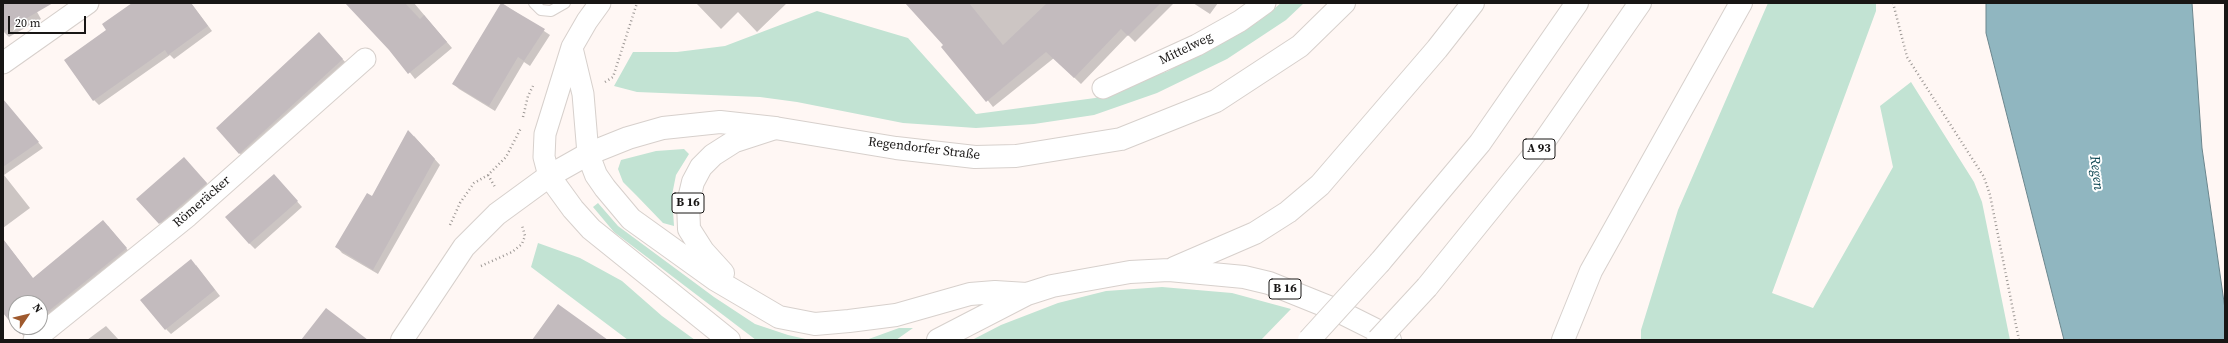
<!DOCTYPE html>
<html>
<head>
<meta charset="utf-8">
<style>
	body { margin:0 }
	#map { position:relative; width:2228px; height:343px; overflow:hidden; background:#fff7f4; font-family:"Source Serif 4",serif }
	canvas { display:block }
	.frame { position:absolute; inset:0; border:4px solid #181615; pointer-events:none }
	.north { position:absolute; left:8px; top:295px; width:40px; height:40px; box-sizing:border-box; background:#fff; border:1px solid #a3a2a1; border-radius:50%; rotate:55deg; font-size:11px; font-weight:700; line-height:16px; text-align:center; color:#181615 }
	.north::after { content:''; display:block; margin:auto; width:14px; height:18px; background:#9f5a2e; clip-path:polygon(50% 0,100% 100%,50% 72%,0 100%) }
	.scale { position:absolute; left:8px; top:16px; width:78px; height:18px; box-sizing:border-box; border:2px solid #181615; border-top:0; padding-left:5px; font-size:12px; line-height:14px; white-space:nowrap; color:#181615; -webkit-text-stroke:3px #fff; paint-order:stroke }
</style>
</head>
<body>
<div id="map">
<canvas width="2228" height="343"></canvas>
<div class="frame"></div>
<div class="north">N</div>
<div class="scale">20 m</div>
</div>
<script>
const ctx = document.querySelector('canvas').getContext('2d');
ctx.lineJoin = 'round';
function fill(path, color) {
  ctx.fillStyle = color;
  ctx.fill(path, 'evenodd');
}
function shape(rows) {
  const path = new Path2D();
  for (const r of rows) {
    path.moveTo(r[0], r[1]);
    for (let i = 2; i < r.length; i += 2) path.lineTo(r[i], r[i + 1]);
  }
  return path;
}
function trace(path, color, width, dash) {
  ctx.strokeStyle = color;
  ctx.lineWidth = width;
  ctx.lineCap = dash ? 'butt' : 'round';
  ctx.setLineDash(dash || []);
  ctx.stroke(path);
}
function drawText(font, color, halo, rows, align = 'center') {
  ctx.font = font + ' "Source Serif 4",serif';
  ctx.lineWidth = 4;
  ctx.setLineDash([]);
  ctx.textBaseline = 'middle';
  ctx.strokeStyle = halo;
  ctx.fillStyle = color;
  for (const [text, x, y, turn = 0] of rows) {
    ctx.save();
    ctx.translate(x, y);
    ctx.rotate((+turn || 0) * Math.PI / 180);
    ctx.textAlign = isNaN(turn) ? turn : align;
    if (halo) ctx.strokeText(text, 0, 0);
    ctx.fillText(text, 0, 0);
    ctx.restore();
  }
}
fill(shape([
	[1281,3,1304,3,1286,20,1227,59,1157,93,1094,115,1034,124,976,128,903,123,797,102,760,97,637,92,614,86,633,52,677,52,725,46,817,11,908,38,976,114,1095,98,1168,71,1259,21],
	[1768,3,1876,3,1876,11,1772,293,1813,308,1893,167,1880,106,1911,82,1974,182,1982,202,2010,340,1641,340,1641,330,1678,210],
	[684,149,689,154,676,175,672,195,674,226,663,223,636,195,623,182,618,169,621,160,656,151],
	[598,203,618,226,714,297,755,324,788,335,810,340,756,340,614,232,593,207],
	[538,243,580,258,622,281,662,316,695,340,628,340,531,267],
	[1162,287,1232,293,1291,309,1261,340,972,340,1001,325,1058,303,1106,291],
	[899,328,913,328,896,340,866,340]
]), '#c2e3d3');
const water = shape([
	[1986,3,2192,3,2202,148,2225,309,2225,340,2064,340,1986,33,1986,3]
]);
fill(water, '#90b6c0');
trace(water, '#6c868d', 1);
fill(shape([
	[3,3,32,3,41,19,9,37,3,31],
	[143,3,191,3,212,31,174,59,170,55,99,105,94,100],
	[355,3,414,3,452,48,415,79],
	[502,3,550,35,530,66,524,62,495,111,459,89,454,84],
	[696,3,787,3,757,32,738,12,721,29],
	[906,3,1174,3,1135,42,1128,35,1081,84,1054,58,993,107,944,45],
	[1193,3,1218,3,1210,14],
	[323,38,347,64,244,158,217,128],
	[9,108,43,148,4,175,30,208,3,228,3,112],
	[414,136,440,165,378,274,342,253,337,247],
	[189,164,212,189,165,229,160,223],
	[279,181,302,207,255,249,249,243],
	[108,226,131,254,26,339,3,312,3,239,33,279],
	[16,303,40,303,40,327,16,327],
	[196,265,220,296,171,334,166,329],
	[106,326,119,340,87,340]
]), '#0003');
fill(shape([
	[3,3,53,3,3,32],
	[132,3,191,3,208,26,168,55,165,50,93,101,64,60,106,30,102,24],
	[345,3,405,3,420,19,424,15,447,42,408,74,389,50],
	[501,3,545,29,524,61,518,57,489,106,452,84],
	[905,3,969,3,1003,45,1047,3,1161,3,1128,36,1121,29,1074,78,1046,52,986,102,941,47,943,45],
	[319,32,343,59,239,154,216,128],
	[3,99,39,142,3,167],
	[408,130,435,159,373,270,335,247,367,193,372,196],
	[184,157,207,183,159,224,136,199],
	[274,174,298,201,249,244,225,217],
	[103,220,127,248,40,318,40,303,16,303,16,327,29,327,20,334,3,313,3,239,33,278],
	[191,259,215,290,165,330,140,300],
	[558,304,608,340,532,340],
	[326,308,368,340,301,340]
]), '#c3bbbe');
const lane = shape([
	[534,3,541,10,551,11,565,3]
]);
const street = shape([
	[572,48,583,94,588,154],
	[3,63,88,3],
	[1103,88,1197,45,1240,21,1265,3],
	[549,176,544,157,545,134,572,47,587,21,600,3],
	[34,340,188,216,365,59]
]);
const secondary = shape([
	[402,340,464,247,497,214,549,176,588,154,628,138,663,128,720,122,775,128,896,148,975,157,1016,156,1121,139,1216,101,1300,46,1344,3]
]);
const highway = shape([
	[588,154,596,175,605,188,631,219,716,280,779,317,815,324,849,321,896,315,970,294,995,292,1027,294],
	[549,176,573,209,591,229,729,340],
	[1380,262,1480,143,1577,3],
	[1174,268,1255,233,1288,212,1320,185,1437,49,1473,3],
	[723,273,703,251,689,229,688,203,693,182,701,167,713,155,735,141,775,128],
	[1427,287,1541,146,1640,3],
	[938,340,1027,294,1052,286,1130,272,1169,270,1244,277,1269,283,1336,310,1374,329,1390,340],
	[1563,340,1591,271,1741,3]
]);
trace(lane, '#d7d0cc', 12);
trace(street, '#d7d0cc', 23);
trace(secondary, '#d7d0cc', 24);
trace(highway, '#d7d0cc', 24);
trace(shape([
	[1893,3,1907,57,1984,177,1990,195,2019,340],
	[605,82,613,77,637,3],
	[523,117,528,96,533,86],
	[488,175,495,187],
	[450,225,460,203,474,183,488,175,506,157,521,128],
	[481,266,512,252,522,244,525,236,522,225]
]), '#9d9895', 2.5, [1, 3]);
trace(lane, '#fff', 10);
trace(street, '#fff', 21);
trace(secondary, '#fff', 22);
trace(highway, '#fff', 22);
const highwayBridge = shape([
	[1309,340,1380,262],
	[1378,340,1427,287]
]);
trace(highwayBridge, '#d7d0cc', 24, []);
trace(highwayBridge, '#fff', 22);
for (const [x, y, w] of [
	[1539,149,32],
	[688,203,32],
	[1285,289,32]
]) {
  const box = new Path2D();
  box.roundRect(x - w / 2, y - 10, w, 20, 3);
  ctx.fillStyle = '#fff';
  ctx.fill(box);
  trace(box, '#181615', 1);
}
drawText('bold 12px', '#181615', null, [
	["A 93",1539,149],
	["B 16",688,203],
	["B 16",1285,289]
]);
drawText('13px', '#181615', '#fff', [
	["Mittelweg",1186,49,-26],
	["Regendorfer Straße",924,149,7],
	["Römeräcker",202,202,-41]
]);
drawText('italic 14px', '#0d4652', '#fff', [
	["Regen",2096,173,83]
]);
</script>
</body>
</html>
